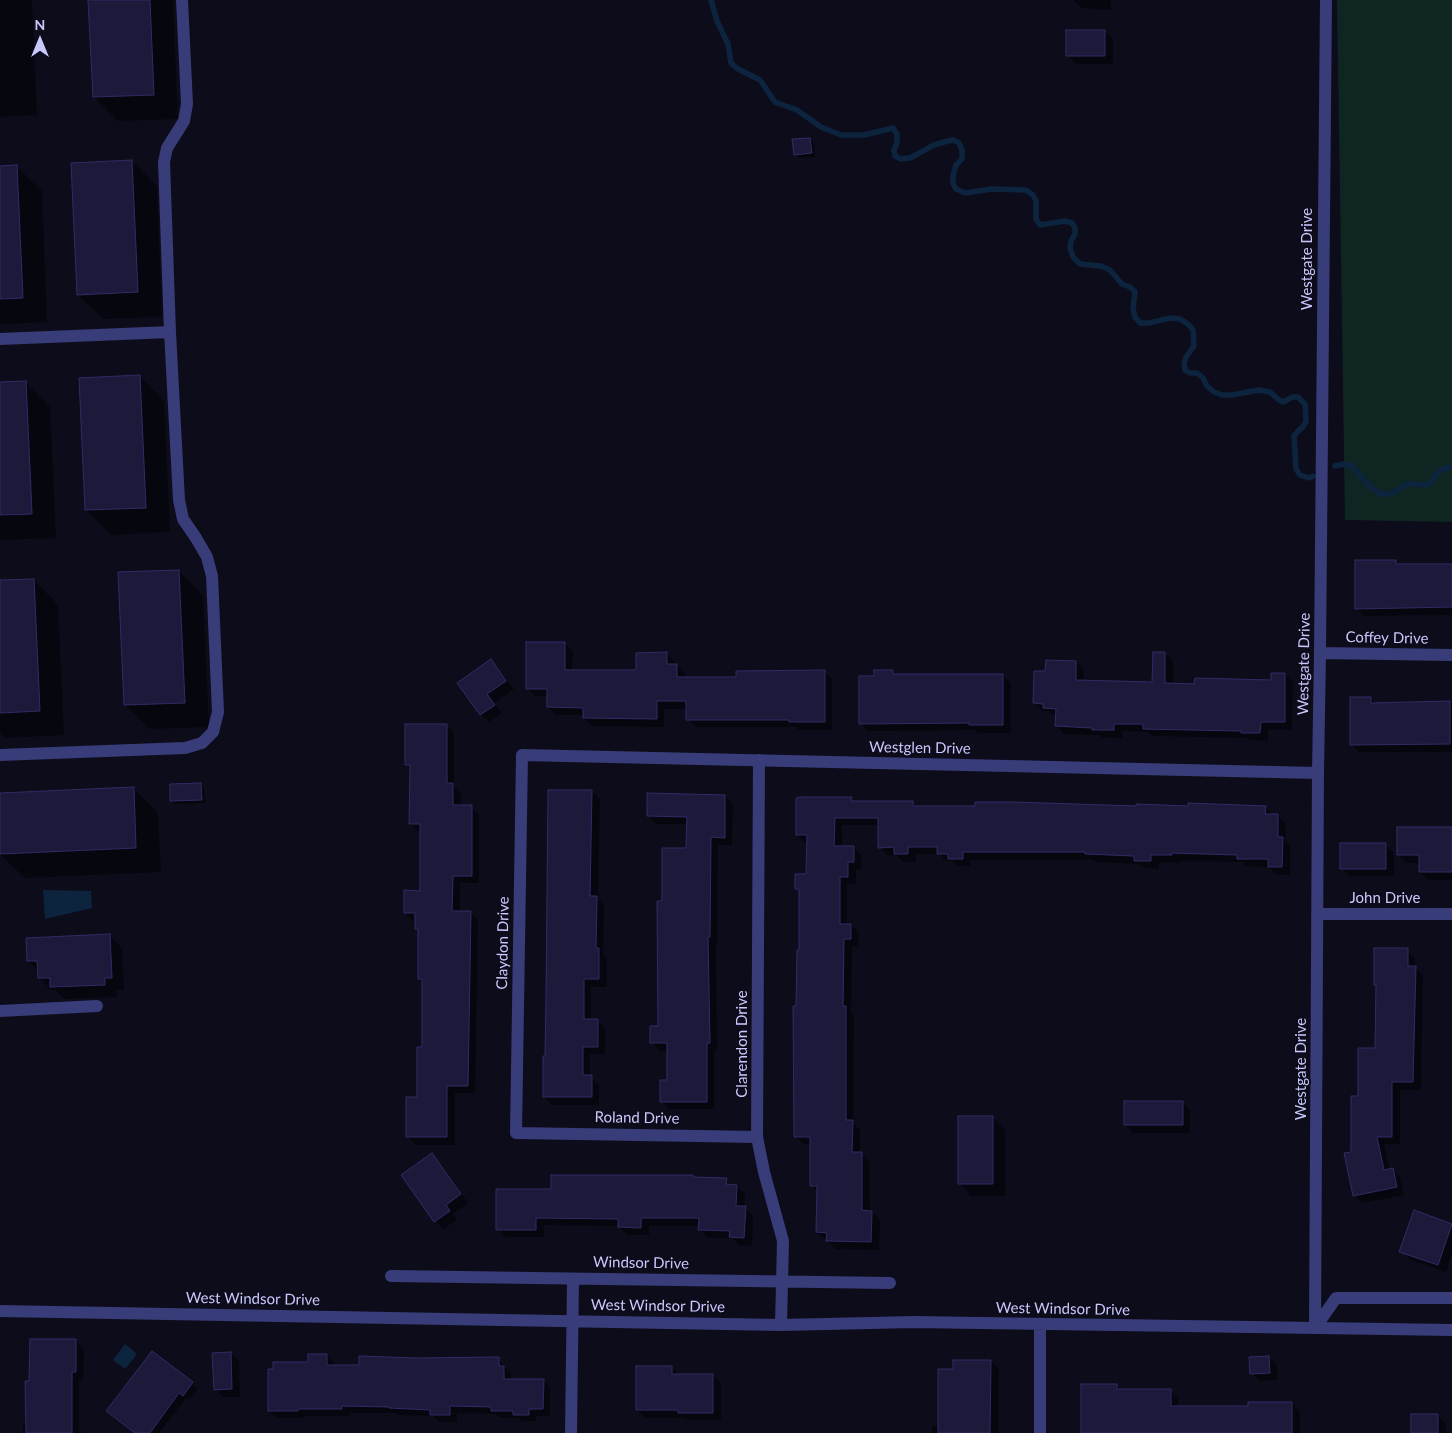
<!DOCTYPE html>
<html>
<head>
<meta charset="utf-8">
<style>
	body { margin:0 }
	#map { position:relative; width:1452px; height:1433px; overflow:hidden; background:#0d0c1b; font-family:Lato,sans-serif }
	canvas { display:block }
	.north { position:absolute; left:15px; top:15px; width:50px; height:50px; -webkit-text-stroke:4px #0d0c1b; paint-order:stroke; rotate:0deg; font-size:14px; font-weight:700; line-height:20px; text-align:center; color:#c9c8fd }
	.north::after { content:''; display:block; margin:auto; width:18px; height:22px; background:#c9c8fd; clip-path:polygon(50% 0,100% 100%,50% 72%,0 100%) }
</style>
</head>
<body>
<div id="map">
<canvas width="1452" height="1433"></canvas>
<div class="north">N</div>
</div>
<script>
const ctx = document.querySelector('canvas').getContext('2d');
ctx.lineJoin = 'round';
function fill(path, color) {
  ctx.fillStyle = color;
  ctx.fill(path, 'evenodd');
}
function shape(rows) {
  const path = new Path2D();
  for (const r of rows) {
    path.moveTo(r[0], r[1]);
    for (let i = 2; i < r.length; i += 2) path.lineTo(r[i], r[i + 1]);
  }
  return path;
}
function trace(path, color, width, dash) {
  ctx.strokeStyle = color;
  ctx.lineWidth = width;
  ctx.lineCap = dash ? 'butt' : 'round';
  ctx.setLineDash(dash || []);
  ctx.stroke(path);
}
function drawText(font, color, halo, rows, align = 'center') {
  ctx.font = font + ' Lato,sans-serif';
  ctx.lineWidth = 4;
  ctx.setLineDash([]);
  ctx.textBaseline = 'middle';
  ctx.strokeStyle = halo;
  ctx.fillStyle = color;
  for (const [text, x, y, turn = 0] of rows) {
    ctx.save();
    ctx.translate(x, y);
    ctx.rotate((+turn || 0) * Math.PI / 180);
    ctx.textAlign = isNaN(turn) ? turn : align;
    if (halo) ctx.strokeText(text, 0, 0);
    ctx.fillText(text, 0, 0);
    ctx.restore();
  }
}
fill(shape([
	[1337,0,1452,0,1452,522,1345,520]
]), '#0f2522');
fill(shape([
	[43,890,91,891,92,908,45,919],
	[125,1344,137,1354,125,1369,113,1360]
]), '#0d243e');
fill(shape([
	[0,0,32,0,37,115,0,117],
	[90,0,173,0,178,119,118,121,94,97],
	[1073,0,1111,0,1111,10,1082,8],
	[1104,31,1113,39,1113,64,1076,64,1068,56],
	[810,139,814,143,815,157,799,158,795,154],
	[132,161,157,186,162,317,103,319,78,295],
	[0,167,17,167,42,191,47,322,0,324],
	[140,376,164,401,170,532,111,535,86,510],
	[25,382,50,407,56,538,0,540,0,383],
	[1396,561,1400,566,1452,565,1452,615,1364,616,1356,608],
	[179,571,203,596,209,727,150,729,125,705],
	[34,580,58,605,64,735,5,738,0,733,0,581],
	[564,643,573,651,572,671,637,671,667,654,675,662,675,665,677,665,685,673,685,678,738,678,824,671,832,679,832,730,799,730,796,727,696,727,688,719,688,709,664,709,664,727,592,726,584,718,584,715,556,715,548,707,548,696,535,696,527,688],
	[1165,653,1173,661,1173,685,1272,682,1285,674,1293,682,1292,730,1268,729,1268,741,1250,740,1248,738,1153,736,1148,732,1122,731,1122,738,1101,737,1099,735,1064,734,1056,725,1057,716,1053,716,1048,711,1042,711,1034,703,1046,672,1076,662,1084,670,1083,682,1153,683],
	[491,661,514,689,494,703,502,713,489,722,481,714],
	[893,671,897,675,1003,675,1011,683,1011,733,978,733,975,730,868,731,860,723,876,678],
	[1371,698,1377,704,1452,703,1452,752,1359,752,1351,744],
	[446,725,454,733,454,786,461,793,461,806,471,806,479,814,479,883,460,883,460,912,470,912,478,920,475,1093,455,1093,455,1145,416,1145,408,1137,418,1098,423,1048,423,982,419,978,419,932,416,929,416,921,413,921,405,913,422,892,422,832,418,832,410,824,411,769,406,765],
	[201,784,204,788,205,803,175,804,171,801],
	[133,788,158,813,161,872,25,878,0,854,0,794],
	[592,791,600,799,598,899,604,905,603,955,607,958,607,987,591,987,591,1020,597,1020,605,1029,605,1054,590,1054,590,1077,599,1085,599,1105,552,1105,544,1097,546,1057],
	[725,796,733,804,732,845,718,845,717,945,716,945,717,1051,714,1051,714,1109,669,1109,661,1101,668,1082,668,1051,660,1051,652,1043,659,1028,663,902,687,849,688,824,656,824,648,815],
	[851,798,855,802,912,802,917,807,1265,807,1274,816,1278,816,1286,824,1285,841,1290,846,1290,875,1277,875,1269,867,1246,866,1243,862,1180,861,1180,863,1159,862,1159,869,1144,868,1139,864,1095,862,1093,860,970,860,970,866,957,866,952,861,946,861,940,854,916,854,916,862,903,862,896,855,887,855,879,847,879,825,842,825,842,847,854,848,862,856,861,869,856,869,856,884,847,884,847,925,851,925,859,933,859,947,852,947,851,1013,854,1016,853,1123,860,1130,860,1153,869,1162,870,1212,872,1212,880,1220,879,1250,836,1249,817,1232,818,1192,812,1186,811,1144,803,1144,795,1136,801,893,796,888,808,875,808,843,805,843,797,835],
	[1451,826,1452,880,1428,880,1420,872,1420,863,1406,863,1398,855,1451,828],
	[1385,845,1394,853,1394,876,1349,876,1341,868],
	[110,936,122,948,124,990,116,990,117,997,64,999,55,990,52,990,39,978,39,972,28,961],
	[1407,950,1415,958,1415,967,1423,975,1421,1090,1400,1090,1400,1144,1384,1144,1390,1170,1392,1169,1400,1177,1404,1195,1362,1203,1354,1195,1352,1153,1360,1097,1376,1049,1377,986,1375,984],
	[1182,1102,1190,1110,1190,1133,1133,1133,1125,1125],
	[992,1117,1005,1130,1005,1196,971,1196,959,1183],
	[432,1155,440,1163,468,1203,453,1214,457,1220,443,1229,435,1221],
	[693,1177,694,1178,726,1179,733,1186,737,1186,745,1194,744,1207,753,1216,752,1246,739,1245,732,1238,708,1238,700,1230,700,1226,649,1226,649,1235,627,1235,618,1226,544,1225,544,1237,506,1237,498,1229,553,1190],
	[1414,1212,1452,1225,1452,1255,1446,1272,1409,1259,1401,1251],
	[76,1341,84,1349,83,1380,79,1380,79,1429,83,1433,23,1433,23,1423,27,1423,30,1382],
	[152,1353,198,1389,189,1400,186,1398,159,1433,135,1433,108,1411],
	[231,1353,239,1361,240,1397,223,1397,215,1389],
	[327,1355,334,1363,334,1366,360,1366,415,1359,498,1359,511,1374,511,1380,543,1380,550,1388,550,1416,536,1416,536,1421,522,1421,518,1418,500,1418,496,1414,457,1413,457,1422,439,1422,433,1416,397,1415,396,1413,349,1413,349,1416,305,1416,305,1418,277,1418,269,1411,309,1363],
	[1269,1357,1277,1365,1277,1380,1259,1381,1251,1373],
	[991,1361,999,1369,998,1433,932,1433,932,1426,939,1426],
	[672,1367,680,1375,713,1375,721,1383,721,1420,688,1420,685,1418,645,1418,637,1410],
	[1117,1385,1122,1391,1170,1391,1178,1399,1178,1407,1249,1407,1292,1403,1300,1412,1300,1433,1083,1433],
	[1438,1415,1446,1424,1446,1433,1412,1433]
]), '#0007');
trace(shape([
	[711,0,717,21,728,44,731,63,738,69,760,80,775,102,797,110,821,127,841,135,864,135,893,128,897,134,897,143,894,150,895,156,901,159,910,158,934,145,944,142,953,140,959,143,962,150,962,159,956,165,953,175,953,183,956,189,965,193,992,189,1026,190,1033,195,1036,201,1036,219,1040,225,1065,221,1072,223,1075,228,1075,234,1071,241,1070,248,1073,257,1080,264,1101,266,1110,270,1122,284,1130,287,1135,292,1133,308,1135,317,1140,323,1149,323,1170,318,1180,319,1188,324,1193,330,1194,346,1186,357,1184,364,1185,370,1190,373,1197,373,1203,378,1207,386,1214,392,1222,395,1232,395,1259,390,1270,392,1279,400,1283,402,1293,397,1298,397,1305,404,1306,422,1302,428,1298,431,1294,436,1296,469,1300,475,1309,478,1313,476],
	[1335,466,1344,464,1352,466,1370,487,1379,493,1385,494,1391,494,1408,484,1428,485,1436,474,1443,469,1452,467]
]), '#0d243e', 5.5);
const building = shape([
	[88,0,150,0,154,95,93,97,88,0],
	[1066,30,1105,30,1105,56,1066,56,1066,30],
	[810,138,812,153,794,155,792,139,810,138],
	[132,160,138,292,77,295,71,163,132,160],
	[17,165,23,298,0,299,0,166,17,165],
	[140,375,146,508,85,510,79,378,140,375],
	[26,381,32,514,0,515,0,382,26,381],
	[1355,560,1396,560,1396,564,1452,564,1452,607,1355,609,1355,560],
	[179,570,185,703,124,705,118,572,179,570],
	[34,579,40,711,0,713,0,580,34,579],
	[526,642,565,642,565,670,636,670,636,653,667,652,667,664,677,664,677,677,736,677,736,671,825,670,825,722,789,722,789,720,686,720,686,701,657,701,657,719,583,718,583,708,547,707,547,689,526,689,526,642],
	[1153,652,1165,652,1165,683,1194,684,1195,678,1271,680,1271,673,1285,673,1285,722,1261,722,1260,733,1241,733,1241,731,1143,729,1143,724,1114,724,1114,730,1092,730,1092,728,1055,726,1056,709,1043,708,1043,704,1033,703,1034,671,1045,671,1046,660,1076,661,1076,680,1152,682,1153,652],
	[491,659,506,681,487,694,495,705,480,715,457,683,491,659],
	[874,670,893,670,893,674,1003,674,1003,725,969,725,969,723,859,724,859,676,874,676,874,670],
	[1350,697,1371,697,1371,703,1450,701,1450,744,1350,745,1350,697],
	[405,724,447,724,447,783,453,783,453,805,472,805,472,876,453,876,452,911,471,911,468,1086,447,1086,447,1137,406,1137,406,1097,417,1097,417,1047,422,1047,422,979,418,979,418,929,415,929,415,913,404,913,404,890,420,891,420,824,409,824,410,765,405,765,405,724],
	[201,783,202,800,170,801,170,784,201,783],
	[134,787,136,848,0,854,0,793,134,787],
	[548,790,592,790,590,896,597,896,596,948,599,948,599,979,584,979,584,1019,598,1019,598,1047,583,1047,583,1075,592,1075,592,1097,543,1097,543,1056,545,1056,546,1001,548,790],
	[647,793,725,795,725,838,711,837,710,937,708,937,710,1043,707,1043,707,1102,660,1102,660,1080,667,1080,667,1043,650,1043,650,1026,658,1026,657,901,662,901,662,848,686,848,687,817,647,816,647,793],
	[801,797,852,797,851,801,913,801,913,806,975,806,975,802,1013,802,1136,806,1136,804,1188,806,1188,803,1266,806,1265,814,1278,814,1278,837,1283,837,1282,867,1268,867,1268,859,1237,859,1237,855,1172,853,1172,855,1151,855,1151,861,1134,861,1134,856,1085,854,1085,852,963,852,963,859,948,859,948,854,937,854,937,847,908,847,908,854,894,854,894,847,878,848,878,818,835,818,834,846,854,846,854,862,848,862,848,877,840,877,840,924,851,924,851,939,844,939,843,1006,846,1006,846,1120,853,1120,852,1152,862,1152,862,1210,872,1211,871,1242,826,1241,827,1233,816,1232,817,1186,810,1186,810,1137,794,1137,793,1006,796,1006,797,950,799,950,799,889,795,889,795,874,806,874,807,835,796,835,796,798,801,797],
	[1397,827,1452,827,1452,872,1419,872,1419,855,1397,855,1397,827],
	[1340,843,1386,843,1386,869,1340,869,1340,843],
	[110,934,112,978,105,978,105,985,50,987,50,978,38,978,37,961,27,961,26,938,110,934],
	[1374,948,1408,948,1408,966,1416,966,1413,1082,1392,1082,1392,1137,1377,1137,1384,1170,1393,1168,1397,1187,1353,1196,1344,1153,1351,1152,1351,1096,1358,1096,1358,1048,1375,1048,1376,985,1374,985,1374,948],
	[1124,1101,1183,1101,1183,1125,1124,1125,1124,1101],
	[958,1116,993,1116,993,1184,958,1184,958,1116],
	[432,1153,461,1194,446,1205,450,1211,434,1222,401,1175,432,1153],
	[551,1175,693,1175,693,1177,727,1178,726,1184,737,1185,736,1206,746,1206,744,1238,729,1237,730,1231,698,1230,699,1218,641,1218,641,1228,618,1227,618,1219,536,1218,536,1230,496,1230,496,1189,551,1189,551,1175],
	[1414,1210,1452,1224,1438,1265,1399,1252,1414,1210],
	[30,1339,76,1339,76,1372,72,1372,72,1433,26,1433,25,1381,29,1381,30,1339],
	[152,1351,193,1382,183,1396,179,1393,150,1433,135,1433,106,1411,152,1351],
	[231,1352,232,1389,214,1390,212,1353,231,1352],
	[308,1354,327,1354,327,1365,359,1365,359,1356,415,1358,499,1357,499,1366,504,1366,504,1379,544,1379,543,1409,529,1409,529,1415,513,1415,513,1411,491,1411,491,1407,450,1406,450,1415,430,1415,430,1410,389,1408,389,1407,342,1406,342,1409,298,1409,298,1411,268,1411,268,1369,273,1369,273,1362,308,1362,308,1354],
	[1269,1356,1270,1373,1250,1374,1249,1357,1269,1356],
	[953,1360,991,1360,990,1433,938,1433,938,1369,953,1369,953,1360],
	[636,1366,672,1366,672,1374,713,1374,713,1413,678,1413,678,1410,636,1410,636,1366],
	[1081,1384,1117,1384,1117,1389,1171,1389,1171,1406,1248,1406,1248,1402,1292,1402,1292,1433,1081,1433,1081,1384],
	[1411,1414,1438,1414,1438,1433,1411,1433,1411,1414]
]);
fill(building, '#1c193b');
trace(building, '#312c66', 1);
trace(shape([
	[0,339,170,332],
	[1320,653,1452,655],
	[0,755,185,748,202,743,213,732,218,712,212,576,207,557,196,538,183,519,179,500,170,332,164,162,167,148,184,121,187,104,182,0],
	[759,760,757,1137,764,1172,783,1241,781,1325],
	[1318,914,1452,914],
	[0,1011,97,1006],
	[757,1137,516,1133,522,755,1318,773],
	[391,1276,890,1283],
	[0,1311,781,1325,914,1322,1452,1330],
	[1040,1325,1040,1433],
	[1315,1328,1318,773,1320,653,1326,0],
	[1315,1328,1336,1298,1452,1298],
	[571,1433,573,1279]
]), '#383c78', 12);
drawText('15px', '#c9c8fd', '#0d0c1b', [
	["Westgate Drive",1307,259,-90],
	["Coffey Drive",1387,638,1],
	["Westgate Drive",1304,664,-89],
	["Westglen Drive",920,748,1],
	["John Drive",1385,898],
	["Claydon Drive",503,943,-89],
	["Clarendon Drive",742,1044,-90],
	["Westgate Drive",1301,1069,-90],
	["Roland Drive",637,1118,1],
	["Windsor Drive",641,1263,1],
	["West Windsor Drive",253,1299,1],
	["West Windsor Drive",658,1306,1],
	["West Windsor Drive",1063,1309,1]
]);
</script>
</body>
</html>
